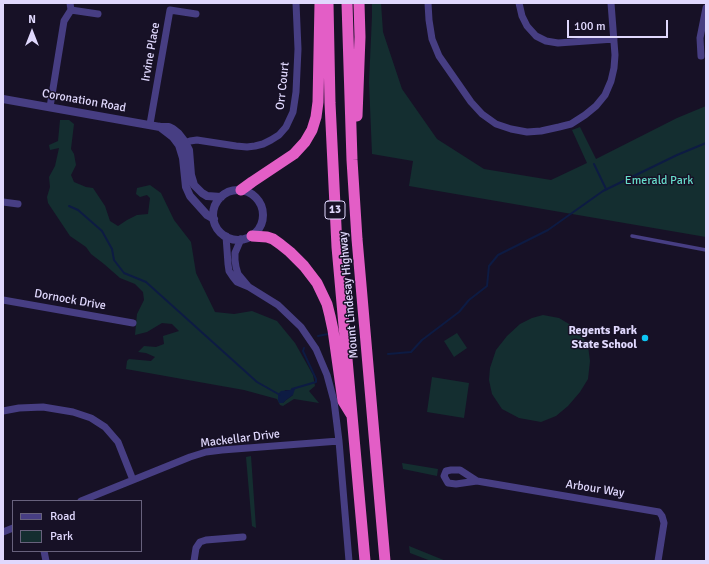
<!DOCTYPE html>
<html>
<head>
<meta charset="utf-8">
<style>
	body { margin:0 }
	#map { position:relative; width:709px; height:564px; overflow:hidden; background:#171126; font-family:Signika,sans-serif }
	canvas { display:block }
	.frame { position:absolute; inset:0; border:4px solid #e0d8fd; pointer-events:none }
	.legend { position:absolute; left:12px; top:500px; width:130px; height:52px; box-sizing:border-box; background:#171126; border:1px solid #67617c; margin:0; padding:5px 7px; list-style:none; font-size:12px; color:#e0d8fd }
	.legend li { display:flex; align-items:center; gap:8px; height:20px }
	.legend b { width:20px; border:1px solid #67617c }
	.north { position:absolute; left:12px; top:12px; width:40px; height:40px; -webkit-text-stroke:3px #171126; paint-order:stroke; rotate:0deg; font-size:11px; font-weight:700; line-height:16px; text-align:center; color:#e0d8fd }
	.north::after { content:''; display:block; margin:auto; width:14px; height:18px; background:#e0d8fd; clip-path:polygon(50% 0,100% 100%,50% 72%,0 100%) }
	.scale { position:absolute; left:567px; top:20px; width:101px; height:18px; box-sizing:border-box; border:2px solid #e0d8fd; border-top:0; padding-left:5px; font-size:12px; line-height:14px; white-space:nowrap; color:#e0d8fd; -webkit-text-stroke:3px #171126; paint-order:stroke }
</style>
</head>
<body>
<div id="map">
<canvas width="709" height="564"></canvas>
<div class="frame"></div>
<ul class="legend">
<li><b style="height:5px;background:#473e83"></b>Road</li>
<li><b style="height:11px;background:#142e30"></b>Park</li>
</ul>
<div class="north">N</div>
<div class="scale">100 m</div>
</div>
<script>
const ctx = document.querySelector('canvas').getContext('2d');
ctx.lineJoin = 'round';
function fill(path, color) {
  ctx.fillStyle = color;
  ctx.fill(path, 'evenodd');
}
function shape(rows) {
  const path = new Path2D();
  for (const r of rows) {
    if (r.length === 3) {
      path.moveTo(r[0] + r[2], r[1]);
      path.arc(r[0], r[1], r[2], 0, 2 * Math.PI);
      continue;
    }
    path.moveTo(r[0], r[1]);
    for (let i = 2; i < r.length; i += 2) path.lineTo(r[i], r[i + 1]);
  }
  return path;
}
function trace(path, color, width, dash) {
  ctx.strokeStyle = color;
  ctx.lineWidth = width;
  ctx.lineCap = dash ? 'butt' : 'round';
  ctx.setLineDash(dash || []);
  ctx.stroke(path);
}
function drawText(font, color, halo, rows, align = 'center') {
  ctx.font = font + ' Signika,sans-serif';
  ctx.lineWidth = 3;
  ctx.setLineDash([]);
  ctx.textBaseline = 'middle';
  ctx.strokeStyle = halo;
  ctx.fillStyle = color;
  for (const [text, x, y, turn = 0] of rows) {
    ctx.save();
    ctx.translate(x, y);
    ctx.rotate((+turn || 0) * Math.PI / 180);
    ctx.textAlign = isNaN(turn) ? turn : align;
    if (halo) ctx.strokeText(text, 0, 0);
    ctx.fillText(text, 0, 0);
    ctx.restore();
  }
}
fill(shape([
	[372,3,381,3,383,32,402,89,437,139,484,169,551,180,587,163,572,130,580,127,596,159,677,118,706,106,706,237,409,186,413,161,372,154,369,82,372,16],
	[60,120,69,120,74,124,71,149,74,154,76,165,71,175,74,182,86,187,93,188,105,206,110,221,118,226,127,220,137,215,148,214,150,198,147,195,140,197,136,194,137,188,150,185,161,193,174,220,191,242,196,273,215,312,234,314,252,311,277,321,295,343,313,375,315,386,309,391,319,403,294,399,283,406,280,405,277,399,244,390,126,369,127,361,129,359,151,361,155,357,146,353,138,352,144,346,156,347,164,344,163,336,179,331,172,324,162,323,147,332,135,335,137,314,144,300,143,292,135,284,120,278,104,264,91,254,86,247,70,236,48,203,47,197,50,187,49,177,55,166,59,148,50,150,49,145,58,141],
	[285,390,290,390,293,395,286,400,283,403,280,403],
	[543,315,559,318,579,330,588,346,590,361,588,379,580,392,568,406,556,416,541,422,519,418,502,409,492,394,489,380,490,368,496,350,507,336,520,324,532,318],
	[457,333,467,348,454,357,444,341],
	[432,377,469,383,464,418,427,412],
	[251,456,256,528,252,526,246,457],
	[402,463,438,469,437,476,403,469],
	[409,546,446,561,431,561,410,553]
]), '#142e30');
fill(shape([
	[293,388,295,389,293,395,286,400,283,403,279,403,278,400,278,394,281,391,290,390]
]), '#0d1b43');
trace(shape([
	[594,164,606,189],
	[69,206,78,210,102,231,112,249,114,260,124,273,146,282,257,382,280,395],
	[318,336,328,334],
	[388,354,411,352,422,340,459,312,469,300,487,286,489,266,498,255,548,230,603,191,677,155,706,143],
	[292,389,316,382,316,379,303,351,304,348]
]), '#0d1b43', 2);
trace(shape([
	[632,236,706,250]
]), '#473e83', 3.5);
trace(shape([
	[428,3,429,20,432,39,439,56,471,102,482,114,496,124,511,129,527,132,541,131,559,127,571,124,585,115,596,106,605,95,611,81,614,68,615,55,611,3],
	[519,3,522,16,527,26,536,36,546,41,558,43,614,39],
	[71,10,98,14],
	[701,56,700,38,706,8],
	[50,107,64,21,71,10,70,3],
	[150,124,170,10,196,14],
	[181,144,190,141,197,140,236,146,247,147,255,146,263,144,271,140,279,135,286,127,293,112,296,92,298,49,296,3],
	[3,202,18,204],
	[226,236,228,264,229,271,233,277,237,282,249,287,278,305,301,327,316,349,327,375,334,401,339,441,349,561],
	[241,239,235,253,235,260,236,267,238,274,248,286],
	[3,300,133,323],
	[3,411,19,408,43,407,73,412,91,418,105,427,118,442,133,480],
	[477,481,460,470,451,470,446,471,444,476,448,483,456,484,477,481,659,512,662,516,664,523,658,561],
	[81,501,190,457,206,452,222,450,339,441],
	[3,532,13,528],
	[44,551,46,561],
	[194,561,196,548,200,542,206,540,243,537]
]), '#473e83', 7);
trace(shape([
	[3,99,160,127,169,127,173,129,178,133,185,142,189,150,191,175,194,185,202,193,207,196,221,197],
	[160,127,173,137,179,145,183,158,186,187,190,196,207,215,214,219],
	[238,215,25]
]), '#473e83', 8);
trace(shape([
	[328,3,330,103,337,247,365,561],
	[347,3,352,160,357,239,385,561],
	[357,116,360,37,359,3],
	[241,190,252,182,294,154,305,142,312,130,316,117,318,102,320,3],
	[252,236,267,237,273,239,280,244,290,252,304,266,317,283,327,304,330,316,333,330,343,401,351,414]
]), '#e35ec6', 11);
for (const [x, y, r, color] of [
	[645,338,4,"#0dc6f4"]
]) {
  const dot = new Path2D();
  dot.arc(x, y, r, 0, 2 * Math.PI);
  ctx.fillStyle = color;
  ctx.fill(dot);
  trace(dot, '#171126', 1.5);
}
for (const [x, y, w] of [
	[335,210,20]
]) {
  const box = new Path2D();
  box.roundRect(x - w / 2, y - 9, w, 18, 3);
  ctx.fillStyle = '#171126';
  ctx.fill(box);
  trace(box, '#e0d8fd', 1);
}
drawText('bold 11px', '#e0d8fd', null, [
	["13",335,210]
]);
drawText('12px', '#e0d8fd', '#171126', [
	["Irvine Place",151,52,-80],
	["Orr Court",283,86,-84],
	["Coronation Road",84,101,10],
	["Mount Lindesay Highway",349,295,-95],
	["Dornock Drive",70,300,10],
	["Mackellar Drive",240,439,-7],
	["Arbour Way",595,489,9]
]);
drawText('12px', '#66dbc9', '#171126', [
	["Emerald Park",659,181]
]);
drawText('bold 12px', '#e0d8fd', '#171126', [
	["Regents Park",637,331],
	["State School",637,345]
], 'right');
</script>
</body>
</html>
